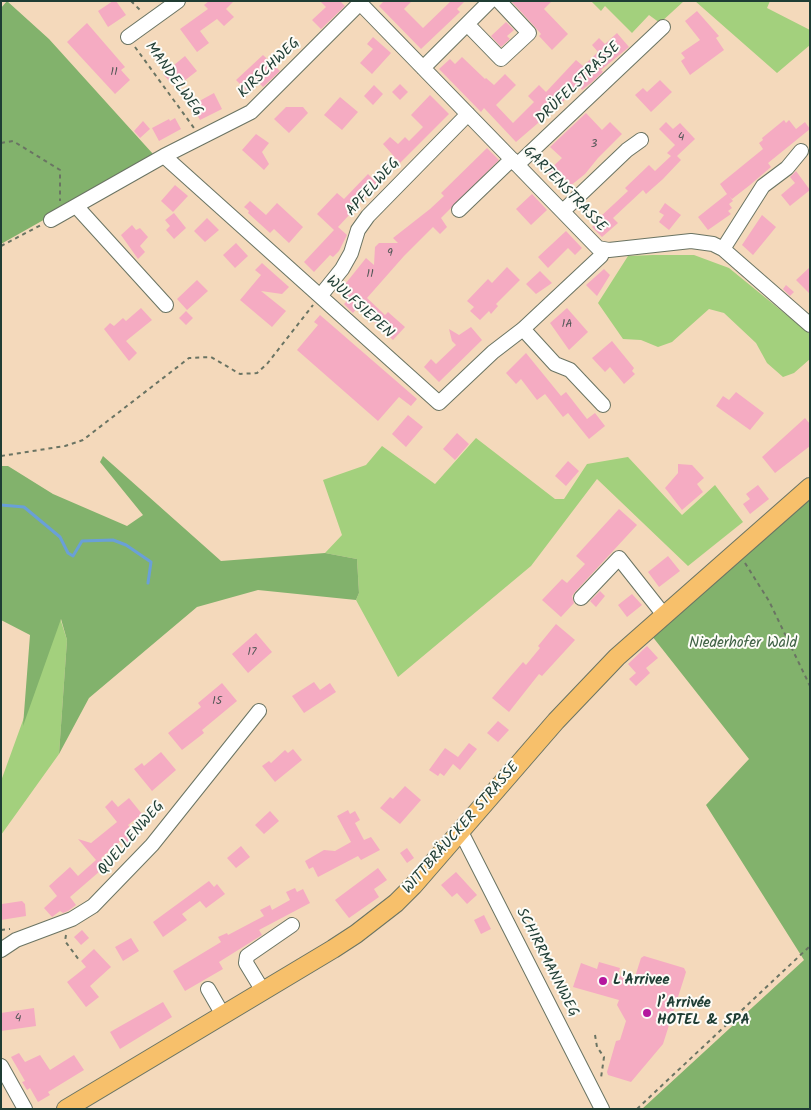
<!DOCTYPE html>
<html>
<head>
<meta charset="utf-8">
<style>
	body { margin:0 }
	#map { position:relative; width:811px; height:1110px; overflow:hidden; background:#f4d9bb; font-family:Kalam,sans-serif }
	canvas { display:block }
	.frame { position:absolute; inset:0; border:2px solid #1f3d34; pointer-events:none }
</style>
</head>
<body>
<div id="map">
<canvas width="811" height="1110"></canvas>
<div class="frame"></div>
</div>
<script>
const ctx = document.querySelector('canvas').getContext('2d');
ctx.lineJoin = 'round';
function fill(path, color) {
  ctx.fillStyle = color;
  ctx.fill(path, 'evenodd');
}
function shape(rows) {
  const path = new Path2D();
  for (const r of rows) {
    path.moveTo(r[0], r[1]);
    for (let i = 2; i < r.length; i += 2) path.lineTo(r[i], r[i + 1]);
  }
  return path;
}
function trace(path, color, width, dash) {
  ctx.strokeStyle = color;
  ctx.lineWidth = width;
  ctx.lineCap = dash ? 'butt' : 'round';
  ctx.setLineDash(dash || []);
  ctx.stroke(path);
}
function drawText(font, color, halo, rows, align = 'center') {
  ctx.font = font + ' Kalam,sans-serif';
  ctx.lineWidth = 4;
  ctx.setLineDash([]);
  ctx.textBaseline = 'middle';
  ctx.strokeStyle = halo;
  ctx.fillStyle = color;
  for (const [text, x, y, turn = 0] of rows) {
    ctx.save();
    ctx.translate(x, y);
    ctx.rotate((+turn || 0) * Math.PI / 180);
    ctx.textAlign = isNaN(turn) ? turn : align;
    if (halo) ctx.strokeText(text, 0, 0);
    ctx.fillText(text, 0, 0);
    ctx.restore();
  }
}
fill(shape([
	[591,1,684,1,660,23,649,15,632,33,605,6,601,11],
	[695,1,770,1,767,8,810,30,810,45,777,73],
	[653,255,694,255,729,268,810,334,810,359,794,373,783,377,767,363,756,343,724,313,709,309,672,342,658,347,641,340,623,339,598,303,628,256],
	[476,438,555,499,564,499,587,464,628,457,682,515,715,485,743,522,688,566,597,479,531,566,398,677,356,600,359,593,357,559,325,553,342,535,323,480,366,465,382,446,435,484],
	[60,618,67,640,59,754,1,835,1,781]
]), '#a3d07d');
fill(shape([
	[7,1,49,39,153,154,63,209,1,244,1,8],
	[103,456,221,561,325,553,357,559,359,593,356,600,258,590,197,607,89,698,59,754,67,640,61,619,23,726,30,635,1,620,1,466,8,466,53,494,127,526,143,515,100,462],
	[810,499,810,1109,642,1109,804,960,706,805,749,759,652,636]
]), '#82b26c');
trace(shape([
	[1,505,24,507,60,537,68,553,73,556,82,541,113,540,126,545,151,562,148,583]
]), '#6aa0d7', 3);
fill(shape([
	[113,1,116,1,126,15,108,27,98,11],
	[209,1,234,1,226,9,234,17,224,26,217,19,200,31,209,43,197,52,180,29,208,9,204,5],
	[320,1,340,1,345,6,321,29,312,20,326,7],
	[384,1,412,1,404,9,423,28,451,1,465,1,457,9,460,12,421,49,379,6],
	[511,1,552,1,544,9,568,34,552,50,539,36,541,34,535,27],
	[697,11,719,36,716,38,724,50,690,75,681,61,685,58,681,53,700,40,685,21],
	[506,22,514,30,507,36,510,39,501,47,491,36],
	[87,23,125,67,121,70,130,80,115,94,67,42],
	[617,33,629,47,601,70,603,72,591,83,582,90,580,87,516,142,484,108,481,112,439,69,450,59,455,64,462,57,485,79,486,78,494,85,505,74,516,85,496,105,513,123,534,102,528,96,539,85,546,92,576,60,583,66,598,52,592,45,599,38,605,44],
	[373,37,391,53,372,74,360,63,373,49,367,44],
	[263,55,280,71,263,87,258,82,248,92,236,80],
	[185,56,197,71,175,88,163,74],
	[660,80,672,92,651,112,635,95,643,88,647,92],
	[400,84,408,92,400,100,392,92],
	[374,85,383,94,373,105,364,96],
	[214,93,222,109,200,120,192,105],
	[430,95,449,114,400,163,383,144,390,137,398,144,405,137,409,141,423,127,411,115],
	[340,97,358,112,342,130,324,115],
	[286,107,303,107,308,113,289,133,274,119],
	[586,113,602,130,610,122,622,134,598,158,585,174,564,191,547,172,562,158,550,147],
	[175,118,181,129,159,141,152,128,169,119,170,121],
	[784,120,786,123,789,120,796,129,805,122,810,129,768,163,771,167,750,185,732,199,729,196,733,201,729,204,732,208,728,211,731,214,708,230,698,217,727,194,720,184,763,149,759,143,763,140,762,138],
	[143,121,150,129,140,138,134,131],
	[666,122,673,129,680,123,695,139,677,156,681,160,663,179,646,194,643,190,613,218,618,223,602,237,592,227,601,218,600,217,628,191,625,188,649,165,655,171,671,156,667,153,675,145,659,129],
	[256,134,269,143,262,152,269,164,264,170,242,150],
	[487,148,499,160,441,218,447,227,440,234,433,227,404,256,367,298,385,315,388,312,405,327,393,340,358,307,353,313,344,304,348,300,338,291,339,287,346,283,366,258,374,265,375,247,379,243,398,243,393,238,430,209,444,196,441,193],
	[796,171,810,190,790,206,781,195,795,183,790,177],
	[368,174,378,184,338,227,347,235,339,251,333,257,330,255,314,272,304,262,334,230,317,214,337,193,344,199],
	[175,185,188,196,173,212,161,201],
	[532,194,547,210,531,225,516,209],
	[250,201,266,215,277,203,303,227,289,243,274,229,270,233,248,213,249,211,244,207],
	[665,203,681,215,669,230,659,222,664,215,659,212],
	[174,213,186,228,174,239,166,230,170,226,165,220],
	[762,215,776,227,753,255,742,245],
	[207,218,219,230,205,242,194,231],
	[132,225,136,230,140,228,148,237,140,246,145,252,138,259,121,235],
	[566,231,582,248,575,255,568,248,548,268,538,257],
	[236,243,248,256,235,268,223,255],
	[262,263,289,287,282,294,261,291,286,311,272,327,240,300,261,275,255,270],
	[507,267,520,280,496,304,498,306,491,314,489,311,480,320,470,311,474,307,467,301,488,279,492,283],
	[810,267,810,294,796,280],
	[604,269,610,275,597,296,586,285],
	[540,271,552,283,536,294,526,284],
	[197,280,208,291,187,310,177,299],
	[786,285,794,292,790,296,783,289],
	[141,308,152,320,126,341,137,353,129,361,104,329,110,323,114,326,123,318,126,321],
	[567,308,588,332,569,350,550,323],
	[186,311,193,318,186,325,179,318],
	[320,315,417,399,411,406,399,397,378,421,297,350,318,325,314,322],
	[471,327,482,340,439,382,424,367,431,359,436,364,456,345,452,341,449,329,459,335],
	[612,341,634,368,632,371,635,374,624,384,610,367,605,372,592,358],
	[526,353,561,396,566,392,587,419,595,413,605,426,589,439,568,413,563,417,545,394,537,400,521,379,516,384,506,373],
	[736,392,764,413,750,430,716,406,723,396,729,400],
	[408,415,423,427,406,447,392,434],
	[805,418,810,424,810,446,775,473,762,457],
	[457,433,469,444,455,460,443,449],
	[568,461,579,471,566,486,555,476],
	[678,464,692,465,704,478,697,484,703,492,682,510,665,488,678,473],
	[758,485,769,499,750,514,743,504,750,499,746,494],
	[619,509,637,525,575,592,572,596,574,603,561,617,542,600,562,579,567,583,585,564,576,556],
	[668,556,680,571,659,587,648,572],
	[600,591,605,596,596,607,590,601],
	[632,594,642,605,627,617,618,605],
	[556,624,575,640,542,676,539,674,509,712,492,698,523,662,526,665,540,648,538,646],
	[256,633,272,652,248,673,232,654],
	[647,646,658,658,646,668,650,673,636,686,629,679,636,673,628,664],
	[314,682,320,690,330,683,336,692,304,713,292,696],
	[222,683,237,701,202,730,204,733,182,750,168,733,201,707,198,703],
	[498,721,509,730,498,742,487,733],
	[469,743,477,749,460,770,453,764,444,776,440,773,438,776,429,770,445,748,458,757],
	[293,749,302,760,275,782,262,766,269,761,271,763,285,750,288,753],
	[161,752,176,770,152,791,134,769,142,763,144,766],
	[405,786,421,800,400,824,380,808,390,797,393,799],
	[129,798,142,814,128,825,138,837,128,845,123,839,101,858,107,865,70,897,76,905,68,911,63,913,60,911,52,917,44,908,57,896,49,886,70,867,78,876,96,860,78,839,91,843,117,822,105,807,112,800,118,807],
	[348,810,350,814,355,811,360,820,355,823,364,840,371,837,380,850,361,860,358,856,318,877,313,867,309,869,305,861,324,850,335,851,351,842,337,816],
	[270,811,279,821,264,834,255,825],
	[241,846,250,857,236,868,227,858],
	[407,848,414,858,407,863,400,853],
	[378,868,387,880,374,889,379,897,349,918,335,900],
	[456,872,477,895,467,904,457,893,452,897,441,885],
	[209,881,214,887,217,884,225,894,206,908,200,901,182,914,187,920,163,937,153,922],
	[295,888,297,892,303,889,310,903,259,930,262,935,219,962,223,969,185,991,173,971,221,942,218,937,227,933,228,935,264,916,260,910,270,905,272,910,290,900,286,892],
	[22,901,25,904,26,916,1,920,2,904],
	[484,915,491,929,481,934,474,920],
	[82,930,89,938,81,945,74,937],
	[131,938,139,951,123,961,115,947],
	[94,949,111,967,90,986,99,997,86,1007,67,982,86,967,81,961],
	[644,956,684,968,686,972,663,1044,631,1082,608,1075,607,1072,616,1041,620,1040,626,1021,617,1005,619,1000,573,987,581,963,597,969,599,962,620,968,618,975,634,980,641,958],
	[163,1002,172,1017,120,1049,110,1032],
	[34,1008,36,1026,1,1031,1,1013],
	[19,1053,25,1062,40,1055,50,1070,74,1055,84,1070,48,1092,50,1095,38,1102,30,1088,27,1090,22,1082,25,1081,11,1057]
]), '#f5abc2');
const minor = shape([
	[358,1,598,248,609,250,691,241,713,244,723,249,810,325],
	[467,24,501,59,529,33,499,1],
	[128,37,178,1],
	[423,68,490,1],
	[164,156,439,403,493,352,523,329,601,256,603,251],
	[517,165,663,27],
	[76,206,166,305],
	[459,210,512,159],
	[563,211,627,150,641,140],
	[51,220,164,156,251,112,360,3],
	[723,249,763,186,787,168,801,151],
	[321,295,342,269,351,253,358,230,368,216,468,114],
	[523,329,555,364,570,370,603,405],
	[581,598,619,558,664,615],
	[461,832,602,1109],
	[1,950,16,940,72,919,93,906,152,845,259,711],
	[208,989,223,1015],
	[263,991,246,963,247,956,292,925],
	[1,1066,25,1109]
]);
const major = shape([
	[66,1109,333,949,356,934,396,903,413,886,556,721,617,657,810,487]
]);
trace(minor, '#6a7463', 16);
trace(major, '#6a7463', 20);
trace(shape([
	[131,1,142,12],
	[135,47,194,128],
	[1,143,13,141,60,170,60,201],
	[1,246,41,225],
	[1,456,65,446,83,440,189,358,211,357,240,374,257,373,267,364,313,305],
	[745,563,769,601,810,686],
	[1,930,10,929],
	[66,935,65,941,79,960],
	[595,1035,597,1047,604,1057,601,1078],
	[637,1109,810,946]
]), '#6a7463', 2, [4, 4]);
trace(minor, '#fff', 14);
trace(major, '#f7c06b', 18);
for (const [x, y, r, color] of [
	[603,981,5,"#b5179e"],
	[647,1013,5,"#b5179e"]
]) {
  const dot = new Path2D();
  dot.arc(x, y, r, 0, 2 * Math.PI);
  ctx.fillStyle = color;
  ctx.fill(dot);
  trace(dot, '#fdfcf7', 2);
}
drawText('12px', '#545858', null, [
	["11",114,73],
	["4",681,138],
	["3",594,145],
	["9",390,254],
	["11",370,275],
	["1A",567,325],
	["17",252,653],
	["15",217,702],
	["4",18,1019]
]);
drawText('15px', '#1f3d34', '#fdfcf7', [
	["KIRSCHWEG",270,69,-44],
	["MANDELWEG",173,80,54],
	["DRÜFELSTRASSE",579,84,-44],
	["APFELWEG",374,188,-48],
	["GARTENSTRASSE",564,190,46],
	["WULFSIEPEN",359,308,42],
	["WITTBRÄUCKER STRASSE",462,829,-49],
	["QUELLENWEG",132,839,-49],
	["SCHIRRMANNWEG",546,963,63]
]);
drawText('15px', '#406246', '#fdfcf7', [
	["Niederhofer Wald",743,644]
]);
drawText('bold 15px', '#1f3d34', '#fdfcf7', [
	["L'Arrivee",613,981],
	["l’Arrivée",657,1004],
	["HOTEL & SPA",657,1021]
], 'left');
</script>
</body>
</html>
